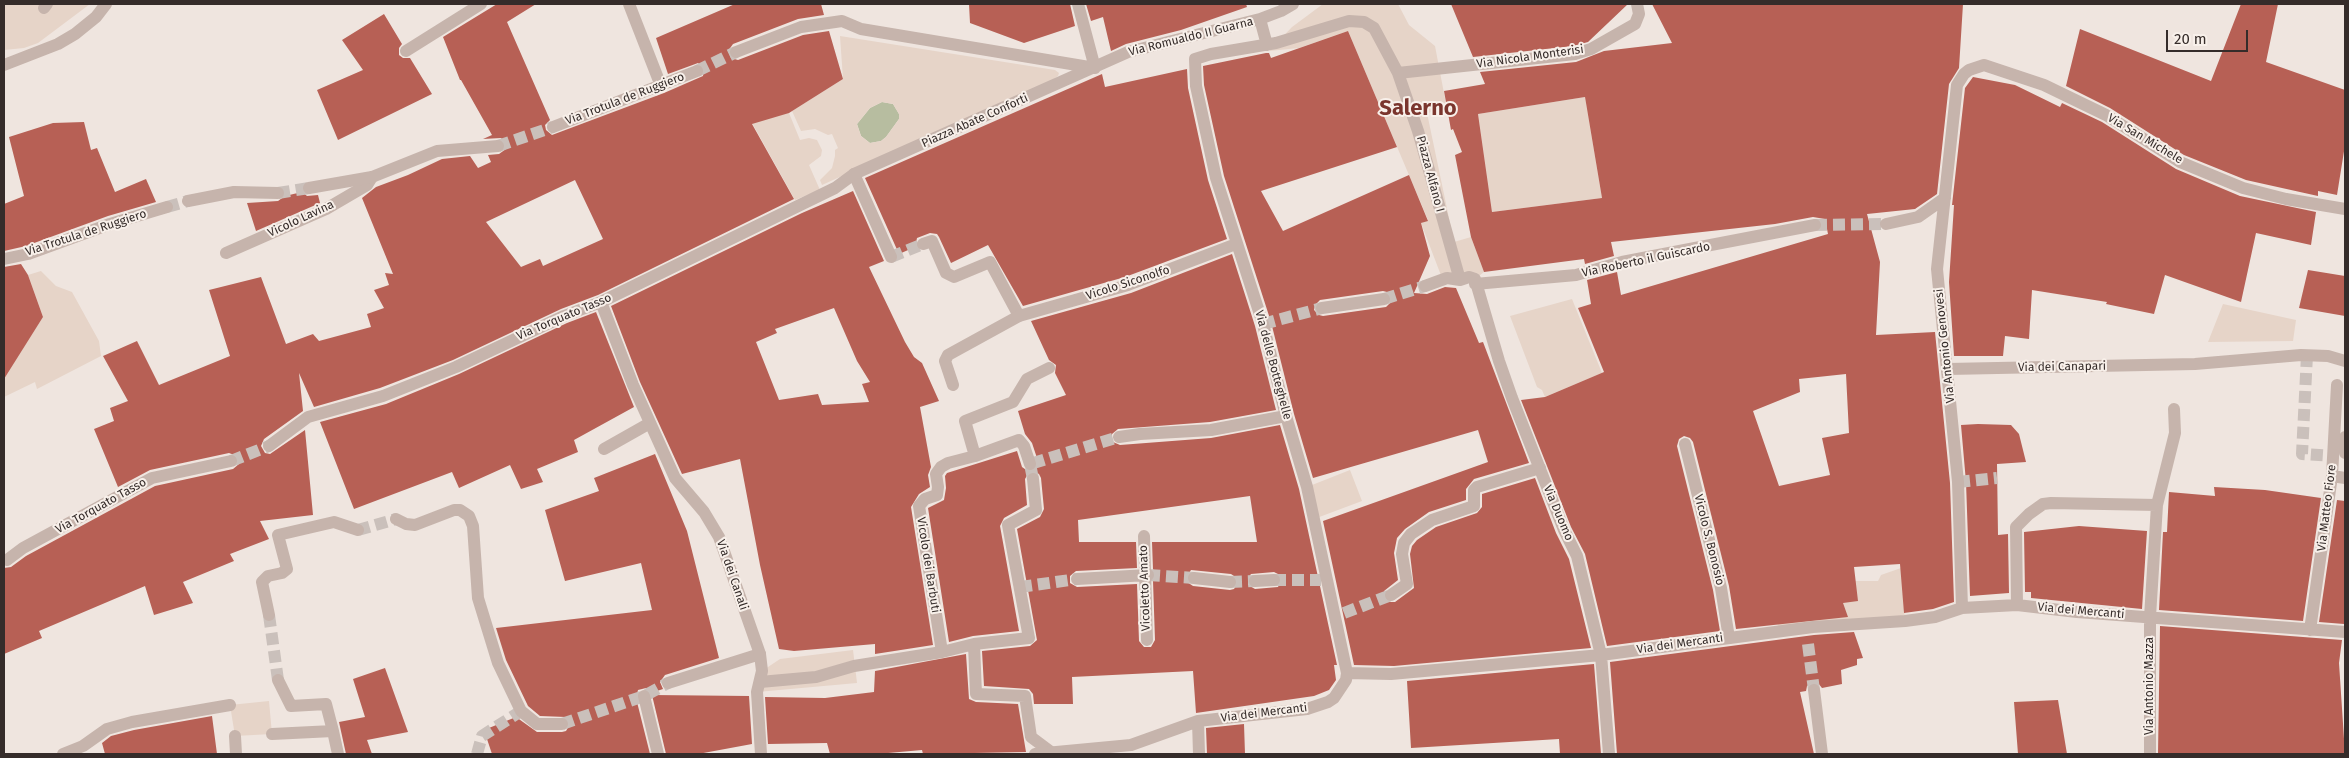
<!DOCTYPE html>
<html>
<head>
<meta charset="utf-8">
<style>
	body { margin:0 }
	#map { position:relative; width:2349px; height:758px; overflow:hidden; background:#efe5df; font-family:"Fira Sans",sans-serif }
	canvas { display:block }
	.frame { position:absolute; inset:0; border:5px solid #352c2a; pointer-events:none }
	.scale { position:absolute; left:2166px; top:30px; width:82px; height:22px; box-sizing:border-box; border:2px solid #352c2a; border-top:0; padding-left:6px; font-size:15px; line-height:18px; white-space:nowrap; color:#352c2a; -webkit-text-stroke:4px #f8f0ea; paint-order:stroke }
</style>
</head>
<body>
<div id="map">
<canvas width="2349" height="758"></canvas>
<div class="frame"></div>
<div class="scale">20 m</div>
</div>
<script>
const ctx = document.querySelector('canvas').getContext('2d');
ctx.lineJoin = 'round';
function fill(path, color) {
  ctx.fillStyle = color;
  ctx.fill(path, 'evenodd');
}
function shape(rows) {
  const path = new Path2D();
  for (const r of rows) {
    path.moveTo(r[0], r[1]);
    for (let i = 2; i < r.length; i += 2) path.lineTo(r[i], r[i + 1]);
  }
  return path;
}
function trace(path, color, width, dash) {
  ctx.strokeStyle = color;
  ctx.lineWidth = width;
  ctx.lineCap = dash ? 'butt' : 'round';
  ctx.setLineDash(dash || []);
  ctx.stroke(path);
}
function drawText(font, color, halo, rows, align = 'center') {
  ctx.font = font + ' "Fira Sans",sans-serif';
  ctx.lineWidth = 4;
  ctx.setLineDash([]);
  ctx.textBaseline = 'middle';
  ctx.strokeStyle = halo;
  ctx.fillStyle = color;
  for (const [text, x, y, turn = 0] of rows) {
    ctx.save();
    ctx.translate(x, y);
    ctx.rotate((+turn || 0) * Math.PI / 180);
    ctx.textAlign = isNaN(turn) ? turn : align;
    if (halo) ctx.strokeText(text, 0, 0);
    ctx.fillText(text, 0, 0);
    ctx.restore();
  }
}
fill(shape([
	[882,102,893,104,899,114,899,119,886,137,881,141,870,143,861,136,857,124,870,108]
]), '#b7bda0');
fill(shape([
	[4,4,90,4,38,43,24,48,4,50],
	[1323,4,1398,4,1409,25,1435,46,1447,109,1427,113,1454,242,1471,237,1484,272,1475,279,1442,278,1421,223,1428,220,1348,31,1299,48,1269,51,1292,27],
	[840,36,1055,70,1059,73,1058,76,1049,82,822,185,820,180,832,168,835,156,835,150,838,148,832,134,828,135,815,129,801,131,792,111,843,79],
	[882,102,893,104,899,114,899,119,886,137,881,141,870,143,861,136,857,124,870,108],
	[1585,97,1602,198,1492,212,1478,114],
	[746,112,789,113,800,140,809,138,817,140,822,150,821,156,809,165,820,190,795,200],
	[41,271,56,286,72,292,99,341,101,356,37,389,35,382,4,397,4,377,43,317,28,275],
	[1572,299,1602,373,1545,397,1542,390,1537,387,1510,316],
	[2223,304,2296,320,2293,341,2208,342],
	[1350,470,1362,501,1314,519,1307,487],
	[1901,568,1905,621,1778,632,1777,612,1855,581,1878,581,1881,575],
	[853,650,857,683,757,692,762,671,780,659],
	[269,701,272,734,235,736,230,705]
]), '#e6d4c8');
fill(shape([
	[497,4,536,4,507,22,550,120,545,125,546,130,552,135,664,93,703,76,704,68,698,63,668,74,656,38,735,4,821,4,824,15,798,19,733,44,728,51,731,58,738,60,803,35,829,31,843,79,789,113,752,124,794,199,598,295,561,309,453,360,380,388,314,407,299,373,303,411,264,439,261,446,265,453,270,454,305,430,313,515,260,521,269,539,230,554,234,561,183,582,193,603,154,615,145,586,39,631,42,638,4,654,4,568,11,567,26,556,155,486,233,469,239,464,237,456,229,453,150,470,118,487,94,429,114,421,110,408,128,401,103,356,137,341,159,385,230,356,209,290,261,277,286,344,313,334,319,341,371,327,367,314,384,308,374,290,389,285,385,273,393,274,362,198,376,187,408,175,442,159,470,156,478,168,491,162,488,155,499,154,506,149,505,142,501,138,483,139,492,135,461,80,460,80,443,37],
	[575,180,603,239,543,266,540,259,521,267,486,222],
	[969,4,1070,4,1075,26,1024,43,970,23],
	[1086,4,1246,4,1247,7,1181,30,1126,44,1111,51,1103,17,1091,21],
	[1451,4,1628,4,1588,42,1573,46,1473,57],
	[1652,4,1963,4,1959,68,1949,84,1937,194,1915,209,1867,214,1880,262,1876,335,1935,332,1950,483,1954,602,1933,609,1904,613,1900,564,1854,567,1858,601,1843,603,1848,617,1736,629,1729,586,1693,442,1690,438,1684,436,1679,439,1677,446,1713,590,1720,631,1607,646,1585,554,1571,527,1521,400,1545,397,1604,372,1578,308,1591,304,1587,280,1617,272,1621,295,1828,234,1825,219,1813,217,1775,224,1611,242,1614,256,1585,264,1584,259,1484,272,1471,237,1455,155,1462,152,1453,129,1451,130,1444,91,1485,84,1480,72,1576,62,1604,51,1672,43],
	[1585,97,1602,198,1492,212,1478,114],
	[1846,374,1849,433,1822,438,1830,475,1779,486,1753,411,1800,392,1799,379],
	[2241,4,2278,4,2266,62,2345,90,2345,145,2337,195,2318,191,2318,196,2246,180,2184,155,2110,108,2066,86,2080,29,2211,81],
	[384,14,402,44,399,48,399,55,403,58,410,58,432,94,338,140,317,90,363,70,342,40],
	[1348,31,1397,147,1261,191,1283,231,1409,175,1428,221,1421,223,1430,256,1414,293,1427,294,1445,287,1456,288,1479,343,1483,342,1529,463,1474,479,1466,489,1466,500,1429,512,1405,529,1397,538,1394,553,1398,580,1384,591,1384,599,1388,602,1395,602,1414,588,1410,554,1412,546,1417,540,1436,527,1477,513,1482,507,1482,494,1535,478,1556,533,1569,559,1591,648,1394,666,1354,665,1323,521,1488,462,1478,430,1313,478,1294,414,1271,322,1224,176,1204,85,1203,66,1266,53,1269,53,1271,58],
	[1383,291,1387,292,1392,297,1391,302,1386,307,1323,316,1319,315,1314,310,1315,305,1320,300],
	[1187,69,1188,88,1208,180,1227,239,1125,277,1023,306,988,245,951,263,939,237,937,234,930,233,917,238,915,247,899,254,865,178,1102,74,1105,87],
	[1973,77,2015,85,2060,107,2062,103,2102,122,2176,169,2240,196,2316,212,2311,245,2256,233,2241,302,2165,275,2154,314,2106,304,2107,302,2032,290,2029,339,2005,336,2003,356,1954,356,1949,282,1954,205,1952,205,1965,88],
	[84,122,91,150,97,148,115,192,146,179,156,202,108,216,26,246,4,251,4,204,24,196,9,137,53,123],
	[853,191,884,261,869,267,905,342,914,357,922,363,939,401,920,407,931,467,928,475,930,487,919,494,911,507,933,645,875,654,875,644,794,651,779,649,760,565,740,459,682,474,640,382,611,306,802,213],
	[834,308,857,361,870,382,862,384,869,402,822,405,818,394,779,400,756,342,777,333,775,329],
	[302,192,307,196,318,195,320,203,256,231,247,203,278,201,285,196],
	[1232,254,1255,326,1276,410,1210,422,1118,429,1112,434,1111,439,1113,442,1120,445,1211,438,1280,425,1299,489,1337,665,1334,665,1336,680,1329,690,1314,696,1196,713,1193,671,1072,677,1073,704,1034,704,1033,694,1029,689,984,686,982,651,1030,646,1037,640,1017,529,1040,517,1044,509,1041,478,1039,474,1034,471,1038,466,1038,461,1032,443,1025,434,1018,411,1066,395,1055,373,1056,365,1049,360,1031,321,1131,293],
	[1250,496,1257,542,1152,542,1153,569,1156,575,1153,581,1155,640,1151,647,1144,647,1139,641,1137,584,1077,587,1070,583,1070,576,1076,571,1137,568,1136,542,1079,542,1078,520],
	[1191,570,1231,574,1237,578,1238,583,1234,589,1230,590,1193,586,1187,582,1186,578],
	[1274,572,1280,575,1282,579,1278,587,1255,589,1248,585,1248,578,1251,574],
	[21,264,28,275,43,317,4,379,4,267],
	[2308,270,2345,276,2345,316,2299,308],
	[596,312,634,407,574,440,578,452,537,469,543,482,521,489,510,465,459,488,452,472,354,509,320,422,386,404,459,374,567,323],
	[1978,424,2011,425,2019,434,2026,462,1997,464,1998,535,2008,534,2009,593,1970,596,1966,482,1961,425],
	[1017,451,1022,467,1029,472,1025,479,1027,505,1004,518,1000,526,1019,631,973,636,949,642,928,508,944,500,946,488,945,476,947,473],
	[655,454,687,531,719,658,665,675,660,682,663,689,651,693,646,688,638,690,636,698,650,754,492,754,484,730,516,717,537,732,562,732,566,731,570,724,566,717,540,716,528,706,506,660,496,628,652,610,641,563,565,581,545,510,599,491,594,478],
	[2214,487,2265,490,2321,498,2303,621,2159,610,2163,532,2167,532,2169,492,2215,496],
	[2337,500,2345,501,2344,624,2319,622],
	[2079,526,2147,531,2142,609,2031,598,2031,592,2025,592,2024,532],
	[2160,626,2342,640,2339,663,2345,754,2158,754],
	[1854,632,1863,658,1857,659,1857,665,1841,670,1842,684,1822,688,1818,683,1813,682,1807,686,1806,691,1800,692,1814,754,1617,754,1610,662,1814,635],
	[966,654,969,699,976,702,1018,704,1026,752,923,754,922,750,877,754,830,754,827,743,768,744,765,697,825,698,874,692,875,671],
	[1594,664,1601,754,1560,754,1559,739,1411,748,1407,681],
	[385,668,408,732,367,740,372,754,346,754,339,722,365,717,353,679],
	[652,695,749,696,752,744,698,754,666,754],
	[2058,700,2067,754,2018,754,2014,702],
	[212,716,217,754,105,754,102,743,111,736,134,730],
	[1244,724,1245,754,1207,754,1206,728]
]), '#b76055');
trace(shape([
	[891,257,923,244],
	[1033,479,1030,464,1119,437],
	[1958,482,1997,478],
	[358,530,396,519],
	[1148,575,1194,578],
	[1274,580,1321,580],
	[1230,582,1255,581],
	[1020,587,1077,579],
	[1344,613,1391,595],
	[269,615,278,680],
	[1808,644,1814,690],
	[562,724,644,696,668,683],
	[477,754,482,736,521,711]
]), '#cac0bb', 12, [12, 6]);
trace(shape([
	[697,71,736,52],
	[498,146,553,127],
	[278,193,309,188],
	[167,207,188,201],
	[1815,225,1886,224],
	[1384,299,1425,286],
	[1263,324,1322,308],
	[2307,355,2302,454,2333,456],
	[231,461,269,446]
]), '#cac0bb', 12, [12, 6]);
trace(shape([
	[854,174,891,257],
	[923,244,932,241,946,273,954,277,990,262,1019,316],
	[226,253,326,209,367,185,372,177],
	[2337,385,2332,476,2345,478],
	[1685,444,1721,588,1729,638],
	[975,456,1019,440,1024,446,1030,464],
	[1033,479,1036,510,1008,525,1029,638,974,644,976,694,1025,696,1031,737,1051,752,1051,754],
	[396,519,406,524,415,525,454,510,460,510,469,516,473,526,478,598,498,663,521,711,537,724,562,724],
	[1144,536,1147,640],
	[1194,578,1230,582],
	[1077,579,1148,575],
	[1255,581,1274,580],
	[1391,595,1407,584,1402,554,1404,543,1411,534,1432,520,1474,506,1474,490,1477,487,1540,468],
	[269,615,262,582,268,576,282,573,287,569,278,535,334,522,358,530],
	[942,652,919,506,925,499,937,495,938,487,936,474,941,467,948,463,975,456,965,421,1013,402,1027,379,1049,368],
	[278,680,291,706,326,704,333,731],
	[760,682,816,677,854,666,942,652,974,644],
	[668,683,760,654],
	[1814,690,1822,754],
	[644,696,658,754],
	[272,734,333,731,338,754],
	[63,754,83,746,107,729,132,722,230,705]
]), '#c6b4ac', 12);
trace(shape([
	[629,4,661,86],
	[1078,4,1095,68],
	[44,8,47,4],
	[1260,19,1267,45],
	[406,51,481,4],
	[736,52,801,27,842,21,861,29,1095,68],
	[4,65,58,44,75,34,96,17,106,4],
	[1398,73,1575,54,1591,49,1635,24,1639,14,1637,4],
	[553,127,697,71],
	[309,188,372,177,437,151,498,146],
	[188,201,234,192,278,193],
	[1886,224,1918,217,1945,198],
	[4,259,28,254,110,224,167,207],
	[1475,284,1576,275,1622,262,1815,225],
	[1425,286,1447,278,1460,280,1469,277,1475,279,1499,361,1512,398,1564,530,1577,556,1601,655,1609,754],
	[601,302,633,385,675,478,704,512,719,537,760,654,762,671,757,692,761,754],
	[1322,308,1384,299],
	[1948,369,2195,364,2301,355,2328,356,2345,361],
	[953,385,945,361,948,355,1019,316,1128,285,1236,244],
	[1119,437,1140,434,1211,430,1286,416],
	[2345,437,2345,453],
	[269,446,308,417,383,396,456,367,564,316,601,302,835,188,854,174,1128,52,1260,19,1281,11,1293,4],
	[604,449,650,423],
	[7,560,23,548,152,478,231,461],
	[2017,605,2016,527,2029,514,2043,504,2051,503,2157,505],
	[1962,608,1958,482,1937,269,1957,85,1964,74,1969,70,1984,65,2044,85,2106,115,2180,162,2243,188,2286,199,2345,209],
	[2310,630,2332,476],
	[1347,673,1391,674,1601,655,1813,627,1905,621,1935,617,1962,608,2017,605,2077,612,2345,632],
	[1198,721,1199,754],
	[235,736,236,754],
	[1035,754,1131,745,1198,721,1307,709,1328,702,1334,698,1346,680,1347,673,1307,487,1286,416,1263,324,1216,178,1196,86,1195,59,1211,54,1276,43,1349,21,1364,22,1374,28,1398,73,1418,131,1460,280],
	[2150,754,2150,617,2157,505,2175,433,2174,409]
]), '#c6b4ac', 12);
drawText('12px', '#352c2a', '#f8f0ea', [
	["Via Romualdo II Guarna",1191,37,-14],
	["Via Nicola Monterisi",1530,57,-8],
	["Via Trotula de Ruggiero",625,99,-21],
	["Piazza Abate Conforti",975,121,-24],
	["Via San Michele",2145,139,31],
	["Piazza Alfano I",1430,174,75],
	["Vicolo Lavina",301,219,-25],
	["Via Trotula de Ruggiero",86,233,-18],
	["Via Roberto il Guiscardo",1646,260,-12],
	["Vicolo Siconolfo",1128,283,-18],
	["Via Torquato Tasso",564,317,-23],
	["Via Antonio Genovesi",1945,346,-96],
	["Via delle Botteghelle",1273,365,75],
	["Via dei Canapari",2062,367,-1],
	["Via Torquato Tasso",101,506,-29],
	["Via Matteo Fiore",2327,508,-83],
	["Via Duomo",1558,513,67],
	["Vicolo S. Bonosio",1709,540,76],
	["Vicolo dei Barbuti",928,565,81],
	["Via dei Canali",732,575,71],
	["Vicoletto Amato",1145,588,-92],
	["Via dei Mercanti",2081,611,5],
	["Via dei Mercanti",1680,644,-8],
	["Via Antonio Mazza",2150,686,-90],
	["Via dei Mercanti",1264,713,-7]
]);
drawText('bold 22px', '#7a352d', '#f8f0ea', [
	["Salerno",1418,109]
]);
</script>
</body>
</html>
